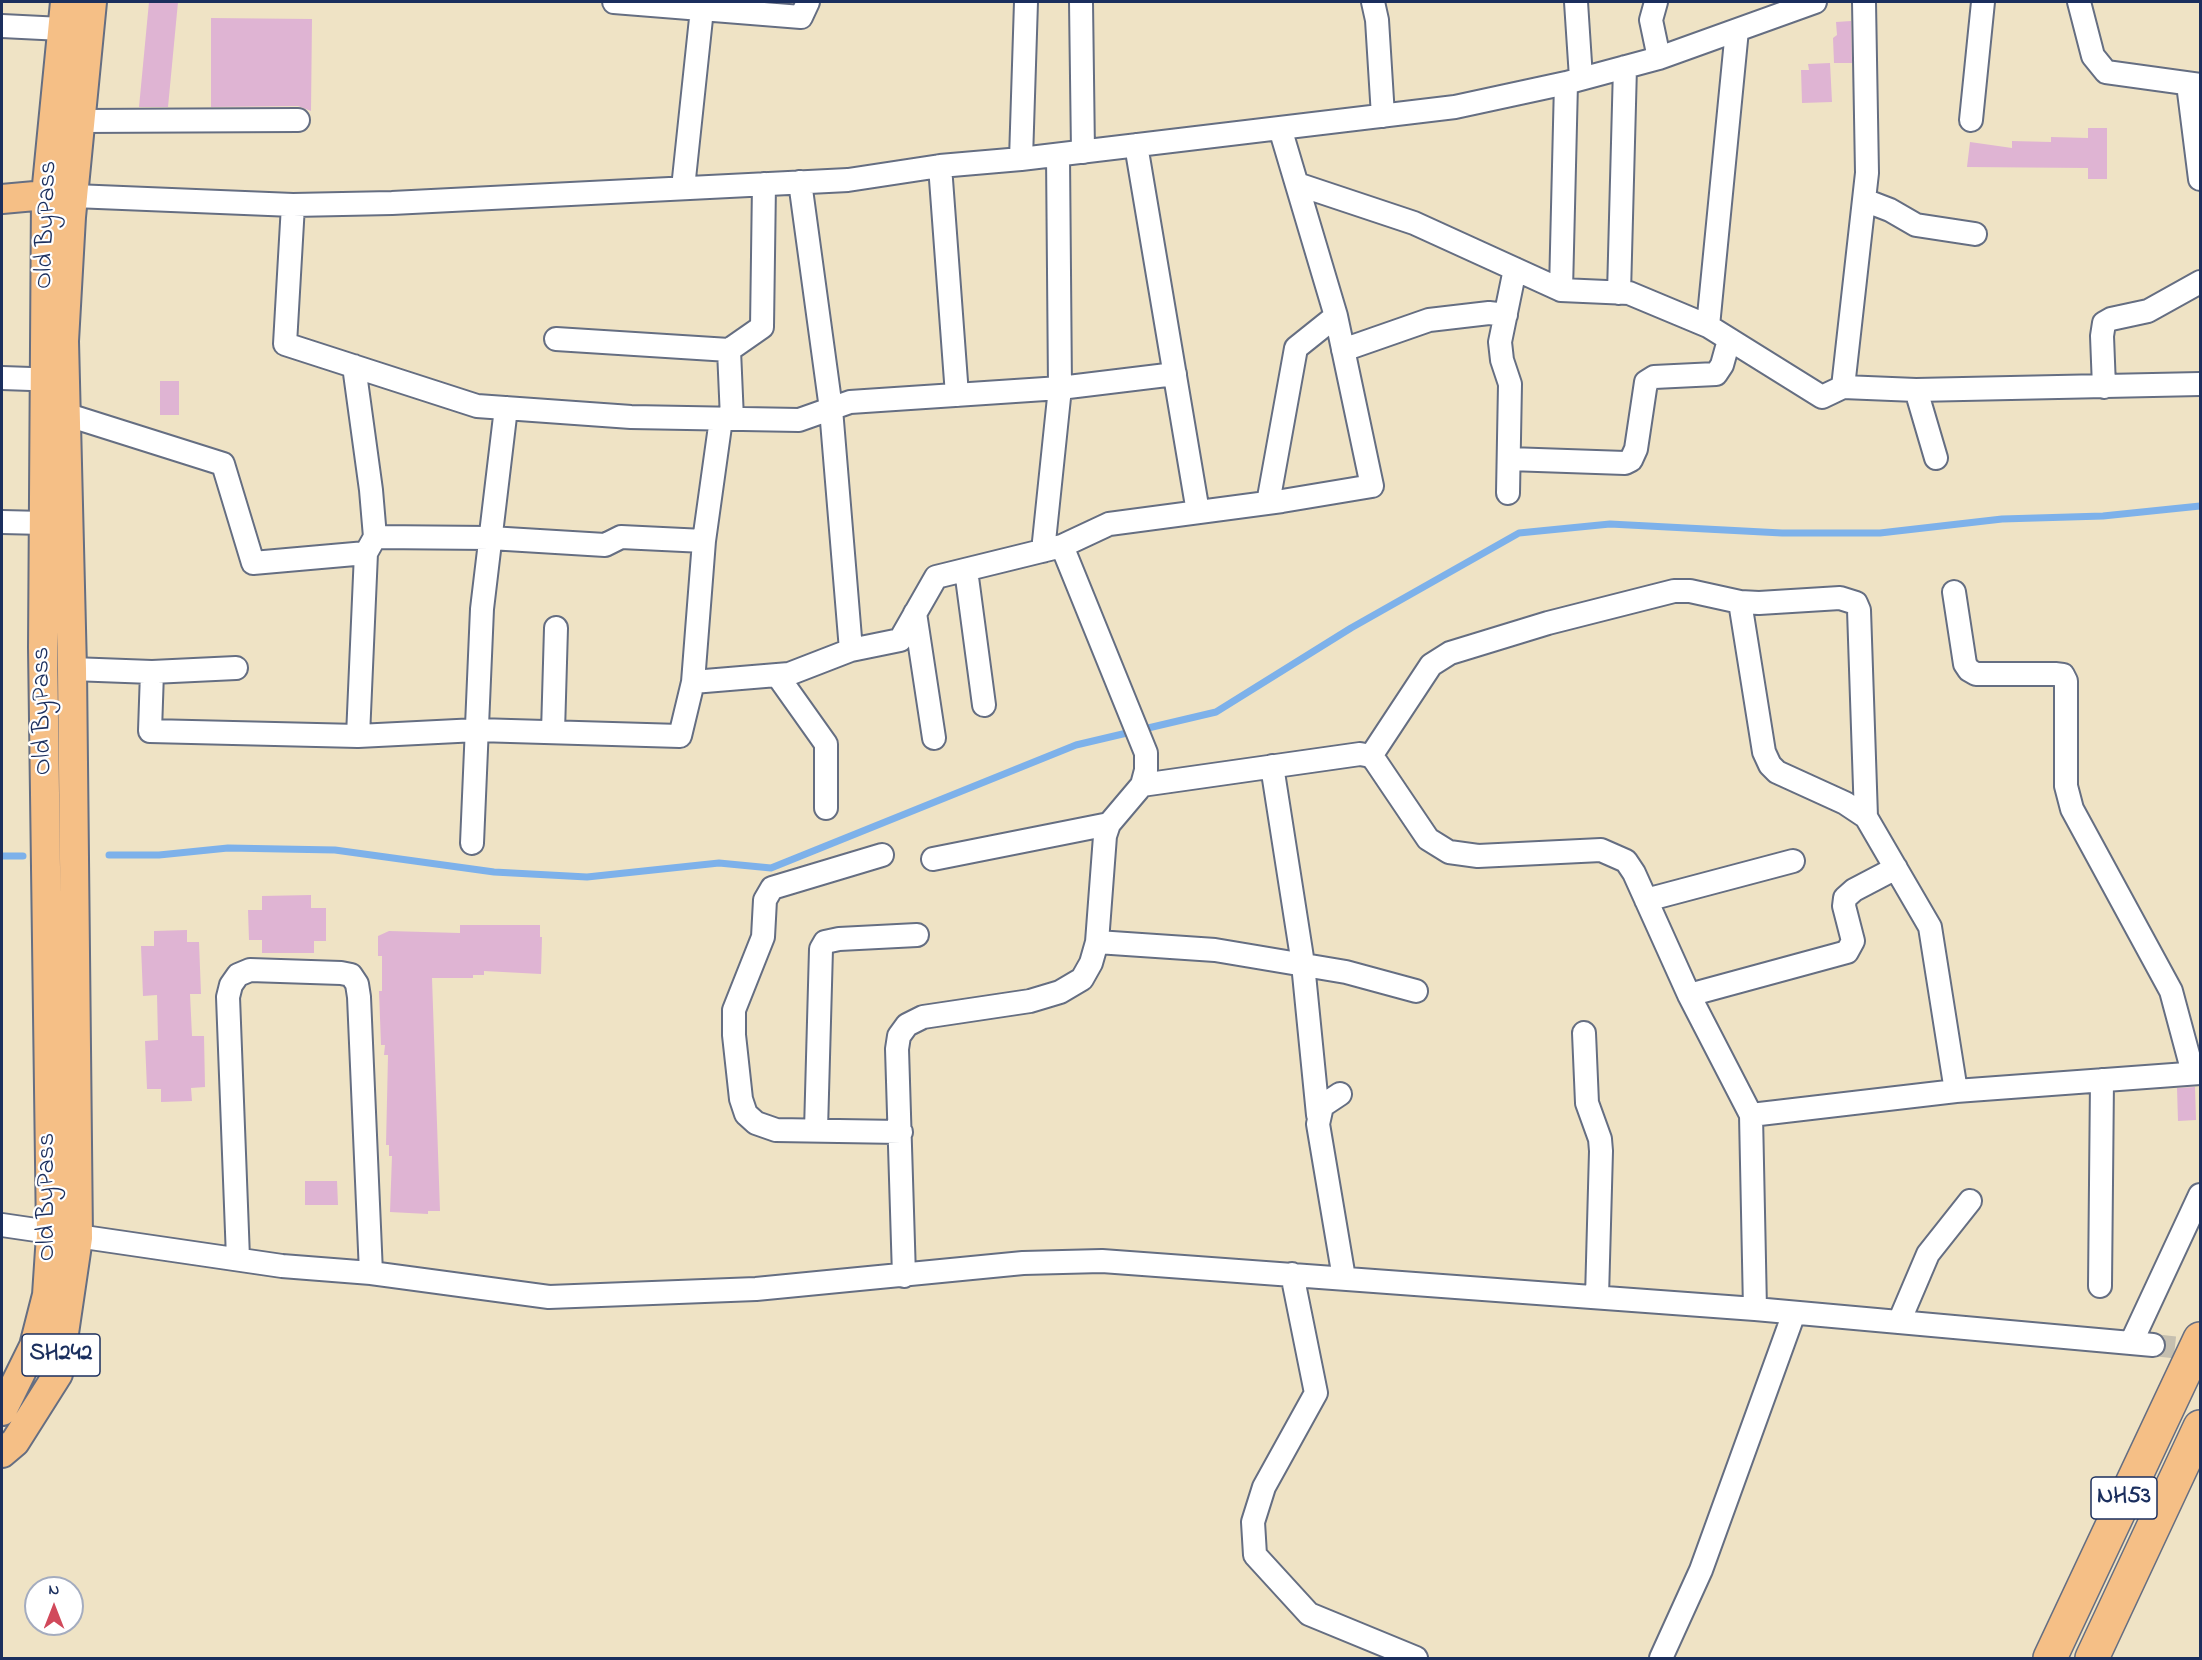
<!DOCTYPE html>
<html>
<head>
<meta charset="utf-8">
<style>
	body { margin:0 }
	#map { position:relative; width:2202px; height:1660px; overflow:hidden; background:#efe3c5; font-family:"Indie Flower",sans-serif }
	canvas { display:block }
	.frame { position:absolute; inset:0; border:3px solid #1b2f5e; pointer-events:none }
	.north { position:absolute; left:24px; top:1576px; width:60px; height:60px; box-sizing:border-box; background:#fff; border:2px solid #a4acbf; border-radius:50%; rotate:0deg; font-size:16px; font-weight:700; line-height:24px; text-align:center; color:#1b2f5e }
	.north::after { content:''; display:block; margin:auto; width:21px; height:27px; background:#d1495b; clip-path:polygon(50% 0,100% 100%,50% 72%,0 100%) }
</style>
</head>
<body>
<div id="map">
<canvas width="2202" height="1660"></canvas>
<div class="frame"></div>
<div class="north">N</div>
</div>
<script>
const ctx = document.querySelector('canvas').getContext('2d');
ctx.lineJoin = 'round';
function shape(rows) {
  const path = new Path2D();
  for (const r of rows) {
    path.moveTo(r[0], r[1]);
    for (let i = 2; i < r.length; i += 2) path.lineTo(r[i], r[i + 1]);
  }
  return path;
}
function trace(path, color, width, dash) {
  ctx.strokeStyle = color;
  ctx.lineWidth = width;
  ctx.lineCap = dash ? 'butt' : 'round';
  ctx.setLineDash(dash || []);
  ctx.stroke(path);
}
function fill(path, color) {
  ctx.fillStyle = color;
  ctx.fill(path, 'evenodd');
}
function drawText(font, color, halo, rows, align = 'center') {
  ctx.font = font + ' "Indie Flower",sans-serif';
  ctx.lineWidth = 4.5;
  ctx.setLineDash([]);
  ctx.textBaseline = 'middle';
  ctx.strokeStyle = halo;
  ctx.fillStyle = color;
  for (const [text, x, y, turn = 0] of rows) {
    ctx.save();
    ctx.translate(x, y);
    ctx.rotate((+turn || 0) * Math.PI / 180);
    ctx.textAlign = isNaN(turn) ? turn : align;
    if (halo) ctx.strokeText(text, 0, 0);
    ctx.fillText(text, 0, 0);
    ctx.restore();
  }
}
trace(shape([
	[109,855,159,855,228,848,335,850,494,872,587,877,719,863,771,868,1076,745,1216,712,1351,628,1519,533,1610,524,1782,533,1880,533,2002,519,2103,516,2200,506],
	[2,856,23,856]
]), '#7db1ea', 7);
fill(shape([
	[149,2,178,2,168,107,139,107],
	[211,18,312,19,311,111,298,106,211,107],
	[1851,21,1852,63,1834,63,1833,38,1837,35,1836,22],
	[1830,63,1832,102,1802,103,1801,70,1809,70,1808,64],
	[2088,128,2107,128,2107,179,2088,179,2088,168,1967,167,1970,142,2012,148,2012,141,2051,142,2051,137,2088,138],
	[160,381,179,381,179,415,160,415],
	[311,895,311,908,326,908,326,941,314,941,314,953,262,953,262,940,249,940,248,910,262,910,262,896],
	[460,925,540,925,540,937,542,937,541,974,484,971,484,975,473,975,473,978,432,978,440,1211,428,1211,428,1214,390,1212,392,1156,389,1156,389,1145,386,1145,388,1055,384,1055,385,1045,381,1045,379,991,382,991,382,956,378,956,378,936,389,931,460,933],
	[187,930,187,942,199,942,201,994,190,994,192,1036,204,1036,205,1087,191,1088,192,1101,161,1102,161,1089,147,1089,145,1041,158,1040,157,995,143,996,141,946,154,946,154,931],
	[2195,1087,2196,1120,2178,1121,2177,1088],
	[305,1181,337,1181,338,1205,305,1205]
]), '#dfb4d3');
trace(shape([
	[2153,1345,2200,1350]
]), '#c5bfb0', 22, [22, 11]);
const minor = shape([
	[614,2,801,17,808,2],
	[1081,2,1083,152],
	[1373,2,1377,20,1383,116],
	[1576,2,1581,78],
	[1656,2,1651,20,1659,58],
	[2079,2,2093,56,2106,72,2200,85],
	[2,26,62,29],
	[2188,84,2200,179],
	[1971,120,1983,2],
	[80,121,298,120],
	[1136,145,1198,512],
	[1021,159,1026,2],
	[940,166,957,395],
	[800,182,831,409,851,650],
	[1297,184,1414,223,1561,290,1629,293,1708,326,1822,397,1843,387,1867,173,1864,2],
	[683,188,702,9],
	[74,196,293,205,392,203,848,180,940,166,1021,159,1455,107,1566,83,1659,58,1815,2],
	[1864,200,1890,210,1916,225,1975,234],
	[293,205,285,344,477,406,631,417,799,420,850,402,1060,388,1175,374],
	[1561,290,1566,83],
	[1619,293,1625,67],
	[1708,326,1737,30],
	[556,339,729,350,762,327,764,184],
	[729,350,732,419],
	[1343,350,1429,320,1489,313,1506,315],
	[354,366,371,490,375,537],
	[2,378,60,380],
	[1843,387,1916,390,2200,384],
	[2104,387,2102,336,2104,323,2111,319,2148,311,2200,282],
	[1916,390,1936,458],
	[52,410,223,464,253,563,366,553,375,537,490,538,605,545,621,537,704,541],
	[1509,459,1625,463,1631,460,1636,449,1646,382,1654,377,1716,374,1722,365,1729,340],
	[1508,493,1510,384,1502,360,1500,342,1515,269],
	[1268,503,1296,348,1336,316],
	[2,522,44,523],
	[1043,551,1060,388,1058,155],
	[966,570,984,705],
	[1954,592,1965,664,1969,670,1976,674,2055,674,2063,675,2066,681,2066,786,2072,809,2171,991,2193,1073],
	[1740,602,1764,752,1770,765,1777,772,1845,803,1866,817,1930,927,1956,1091],
	[915,613,934,738],
	[72,669,152,672,236,668],
	[152,672,150,731,358,736,477,730,680,736,693,682,789,674,851,650,900,640,936,577,1062,546,1109,524,1282,501,1372,486,1336,316,1280,128],
	[777,675,826,744,826,808],
	[693,682,704,541,721,419],
	[553,732,556,628],
	[358,736,366,553],
	[1371,756,1431,665,1450,653,1548,623,1674,591,1690,591,1740,602,1759,603,1840,598,1856,603,1859,610,1866,817],
	[1272,766,1303,964,1318,1115],
	[1142,785,1360,754,1371,756,1376,762,1428,839,1449,852,1478,856,1601,850,1626,861,1634,873,1689,995,1751,1115,1755,1309],
	[472,843,482,609,506,408],
	[882,855,772,888,765,900,763,937,734,1010,734,1035,741,1099,746,1114,756,1123,776,1130,901,1132],
	[933,859,1109,824],
	[1646,900,1793,861],
	[1097,942,1215,950,1346,972,1416,991],
	[1689,995,1847,952,1853,941,1844,906,1845,898,1854,890,1896,868],
	[1584,1033,1587,1103,1600,1139,1601,1151,1597,1297],
	[1340,1094,1322,1106,1318,1124,1344,1278],
	[1751,1115,1956,1091,2200,1073],
	[816,1130,821,949,825,942,839,939,917,935],
	[2,1225,282,1266,371,1273,549,1297,756,1289,1023,1263,1102,1261,1755,1309,2153,1345],
	[238,1258,228,997,231,985,238,975,250,970,341,973,351,975,357,984,359,997,371,1273],
	[1292,1274,1316,1393,1264,1487,1253,1522,1255,1555,1309,1614,1416,1658],
	[904,1276,897,1049,899,1036,907,1025,923,1017,1030,1001,1060,992,1082,979,1091,963,1097,942,1105,836,1109,824,1142,785,1146,770,1146,753,1062,546],
	[2100,1286,2102,1080],
	[1899,1322,1928,1254,1970,1201],
	[2131,1343,2200,1195],
	[1661,1658,1701,1570,1794,1313]
]);
const major = shape([
	[2,199,46,195,66,196],
	[2,1411,34,1346,47,1295,51,1235,43,647,46,195,65,2],
	[2,1453,15,1442,58,1374,78,1238,72,669,64,341,71,217,92,2]
]);
const highway = shape([
	[2050,1658,2200,1339],
	[2092,1658,2200,1427]
]);
trace(minor, '#656e82', 26);
trace(major, '#656e82', 32);
trace(highway, '#656e82', 36);
trace(minor, '#fff', 22);
trace(major, '#f5bf86', 28);
trace(highway, '#f5bf86', 33);
for (const [x, y, w] of [
	[61,1355,78],
	[2124,1498,66]
]) {
  const box = new Path2D();
  box.roundRect(x - w / 2, y - 21, w, 42, 4.5);
  ctx.fillStyle = '#fff';
  ctx.fill(box);
  trace(box, '#1b2f5e', 1.5);
}
drawText('bold 24px', '#1b2f5e', null, [
	["SH242",61,1355],
	["NH53",2124,1498]
]);
drawText('26px', '#1b2f5e', '#fff', [
	["Old ByPass",48,225,-88],
	["Old ByPass",44,711,-91],
	["Old ByPass",49,1197,-90]
]);
</script>
</body>
</html>
